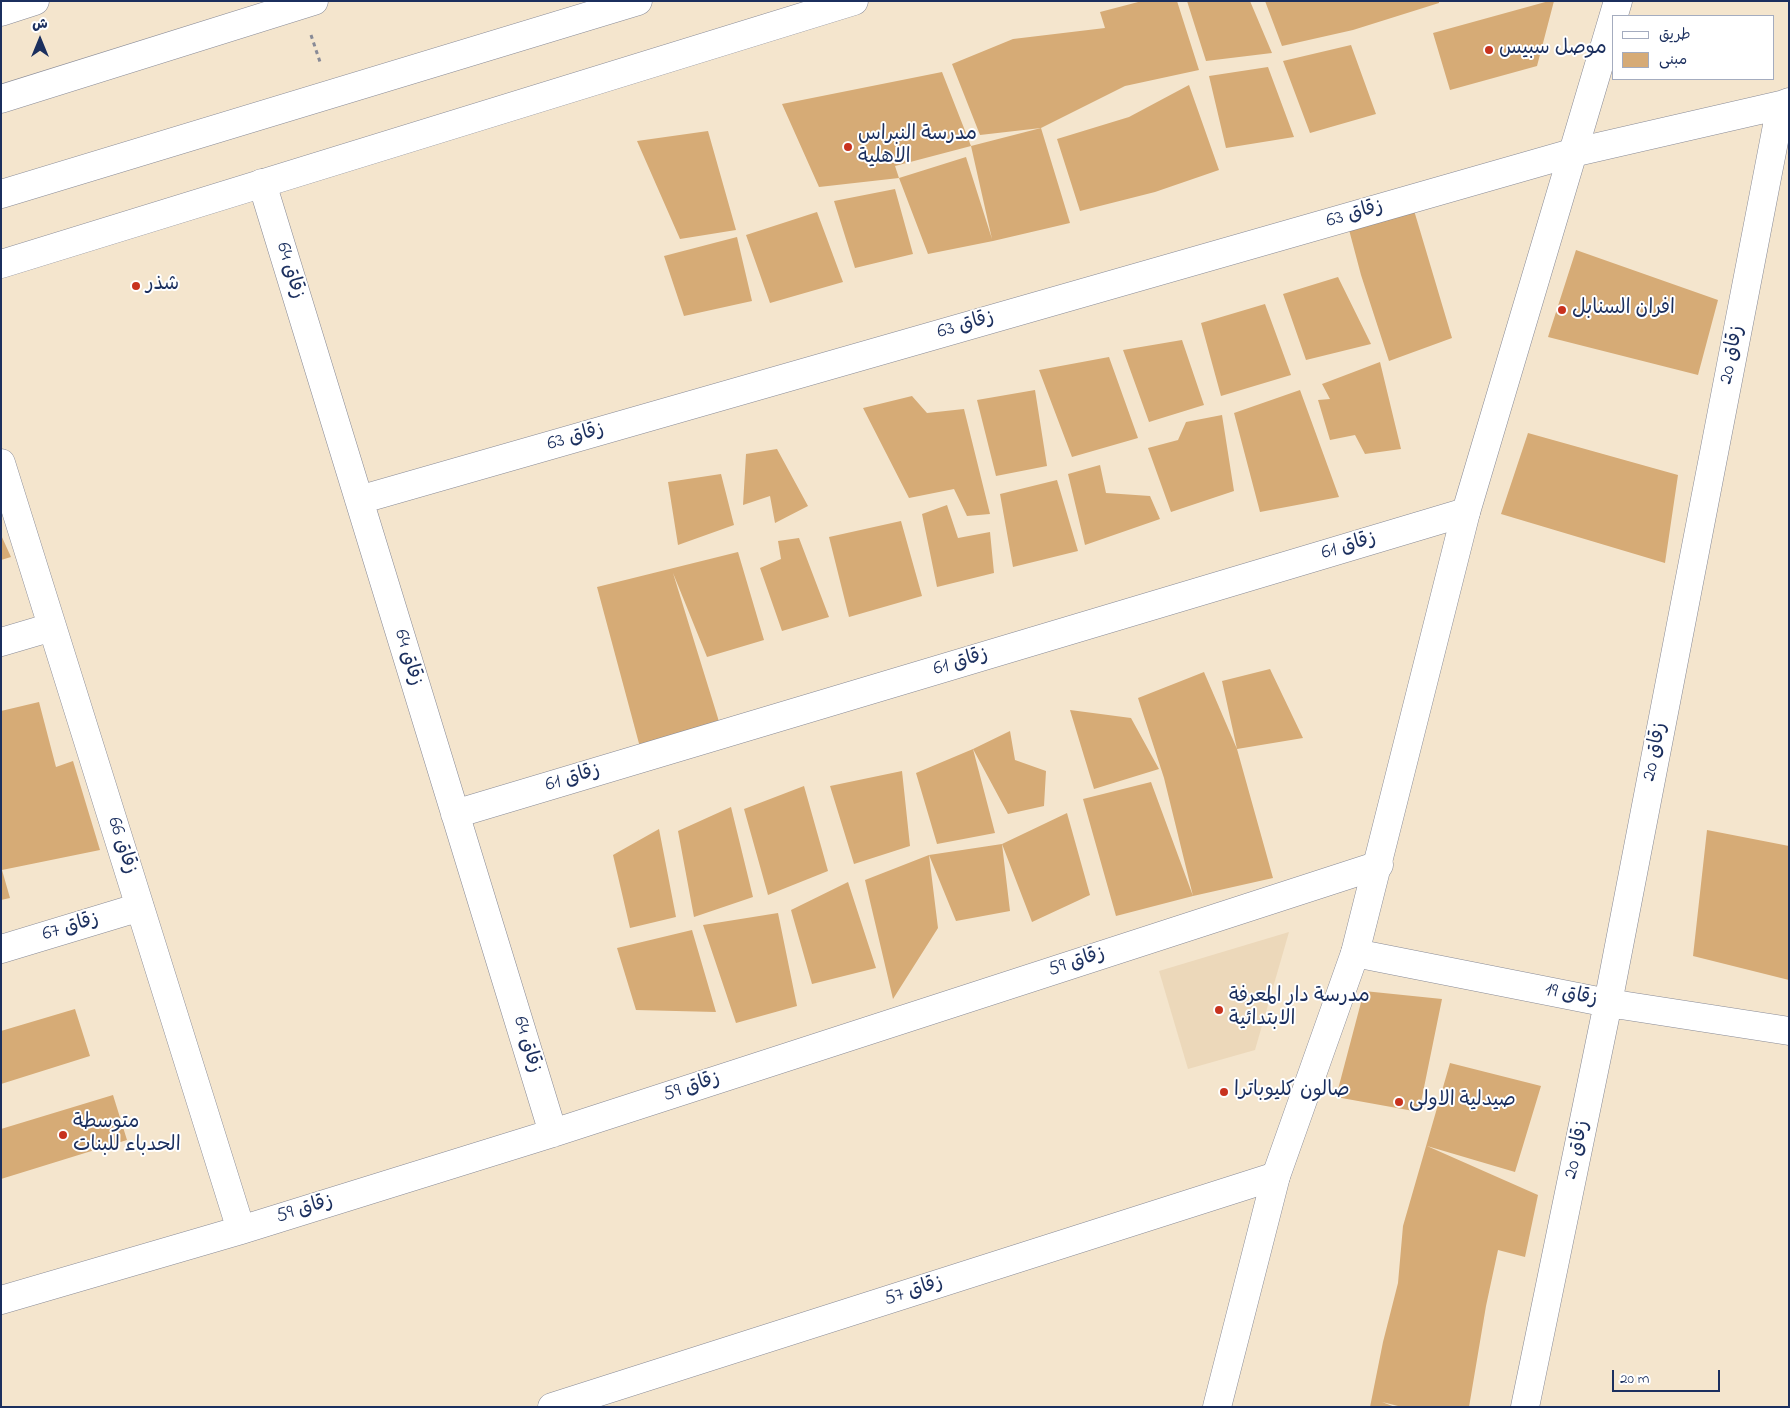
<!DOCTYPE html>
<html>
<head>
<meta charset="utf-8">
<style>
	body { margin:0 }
	#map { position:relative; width:1790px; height:1408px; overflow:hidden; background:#f4e5cd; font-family:"Indie Flower","Playpen Sans Arabic",sans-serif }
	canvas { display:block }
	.frame { position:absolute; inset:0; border:2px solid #1b2f5e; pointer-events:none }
	.legend { position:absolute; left:1612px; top:15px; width:162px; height:65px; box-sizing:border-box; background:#fff; border:1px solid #a4acbf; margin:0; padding:6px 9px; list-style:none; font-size:15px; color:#1b2f5e }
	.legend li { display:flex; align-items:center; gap:10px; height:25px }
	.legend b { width:25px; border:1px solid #a4acbf }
	.north { position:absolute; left:15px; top:15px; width:50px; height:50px; -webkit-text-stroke:4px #fff; paint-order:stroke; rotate:0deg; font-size:14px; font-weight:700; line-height:20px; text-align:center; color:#1b2f5e }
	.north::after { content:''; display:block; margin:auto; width:18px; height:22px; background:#1b2f5e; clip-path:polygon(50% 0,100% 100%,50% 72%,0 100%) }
	.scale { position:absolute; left:1612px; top:1370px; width:108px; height:22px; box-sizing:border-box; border:2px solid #1b2f5e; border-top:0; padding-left:6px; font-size:15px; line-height:18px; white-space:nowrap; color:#1b2f5e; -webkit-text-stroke:4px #fff; paint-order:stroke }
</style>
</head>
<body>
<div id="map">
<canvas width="1790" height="1408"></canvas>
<div class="frame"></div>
<ul class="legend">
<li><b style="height:6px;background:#fff"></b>طريق</li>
<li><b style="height:14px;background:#d6ab76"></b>مبنى</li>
</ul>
<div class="north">ش</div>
<div class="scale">20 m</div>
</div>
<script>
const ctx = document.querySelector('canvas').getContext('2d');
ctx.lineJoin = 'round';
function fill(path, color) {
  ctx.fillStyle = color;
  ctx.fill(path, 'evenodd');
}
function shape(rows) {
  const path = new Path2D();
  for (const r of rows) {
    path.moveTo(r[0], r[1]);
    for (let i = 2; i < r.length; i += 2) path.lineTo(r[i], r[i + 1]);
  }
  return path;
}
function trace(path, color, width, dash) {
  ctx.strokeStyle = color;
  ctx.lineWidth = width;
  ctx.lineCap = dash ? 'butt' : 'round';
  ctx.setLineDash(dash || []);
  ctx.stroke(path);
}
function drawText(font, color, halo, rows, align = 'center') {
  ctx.font = font + ' "Indie Flower","Playpen Sans Arabic",sans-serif';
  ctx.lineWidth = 4;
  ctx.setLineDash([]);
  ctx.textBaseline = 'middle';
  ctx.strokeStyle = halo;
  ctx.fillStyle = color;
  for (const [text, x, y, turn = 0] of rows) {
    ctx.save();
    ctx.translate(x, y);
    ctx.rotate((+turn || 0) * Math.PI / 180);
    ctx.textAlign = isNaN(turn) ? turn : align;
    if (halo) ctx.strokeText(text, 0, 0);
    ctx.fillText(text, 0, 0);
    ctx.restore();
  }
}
fill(shape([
	[1289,932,1255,1050,1188,1069,1159,971]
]), '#ecd8ba');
fill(shape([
	[1142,1,1177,1,1199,70,1125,86,1041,128,980,135,952,64,1013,39,1105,28,1100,12],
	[1187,1,1250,1,1272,53,1206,61],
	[1265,1,1439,1,1439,3,1353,30,1282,46],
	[1549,1,1554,1,1537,66,1450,90,1433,33],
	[1351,45,1376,114,1310,133,1283,61],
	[1268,67,1294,137,1226,148,1209,76],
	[942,72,971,146,895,166,899,178,819,187,782,104],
	[1189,85,1219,170,1155,192,1080,211,1057,139,1129,117],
	[1041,128,1070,223,993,241,928,254,899,178,966,157,992,239,971,146],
	[708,131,736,230,680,239,637,141],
	[895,189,913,254,855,268,834,201],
	[1413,207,1452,338,1389,361,1361,275,1348,226],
	[817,212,843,282,770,303,746,235],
	[737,237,752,301,684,316,664,256],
	[1576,250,1718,300,1698,375,1548,337],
	[1338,277,1371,344,1306,360,1283,294],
	[1265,304,1291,375,1221,396,1201,323],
	[1182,340,1204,405,1149,422,1123,350],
	[1109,357,1138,438,1072,457,1039,370],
	[1380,362,1401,449,1365,454,1355,435,1330,440,1318,400,1330,399,1322,384],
	[1035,390,1047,466,996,476,977,400],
	[1300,390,1339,497,1260,512,1234,413],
	[912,396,927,413,964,409,990,514,967,516,954,489,909,498,863,408],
	[1222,415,1234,491,1171,512,1148,448,1178,440,1186,422],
	[1528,433,1678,475,1665,563,1501,514],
	[777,449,808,506,775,523,770,496,743,505,746,454],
	[1100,465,1106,493,1150,496,1160,519,1085,545,1068,474],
	[721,474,734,525,678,545,668,482],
	[1057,480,1078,551,1013,567,1000,494],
	[947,505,958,538,990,532,994,573,937,587,922,514],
	[901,521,922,596,849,617,829,537],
	[1,535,11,557,1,560],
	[799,538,829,617,782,631,760,568,781,559,778,541],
	[738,552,764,640,707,657,673,573,721,728,641,751,597,587],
	[1270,669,1303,738,1237,749,1273,878,1193,896,1116,916,1083,799,1151,782,1193,896,1164,778,1138,698,1204,672,1237,749,1222,681],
	[39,702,56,767,73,761,100,850,2,870,10,898,1,900,1,711],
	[1070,710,1131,718,1159,769,1094,789],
	[1010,731,1015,760,1046,771,1044,806,1008,814,973,749,995,833,937,844,916,773,973,749],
	[902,771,910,846,854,864,830,786],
	[804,786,828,871,768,895,744,809],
	[731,807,753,897,694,917,678,831],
	[1067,813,1090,895,1032,922,1002,844],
	[659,829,676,917,630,928,613,855],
	[1707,830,1789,846,1789,980,1693,956],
	[1002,844,1010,911,956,921,929,855],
	[929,855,938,928,893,999,865,880],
	[848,882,876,968,812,984,791,910],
	[778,913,797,1006,736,1023,703,925],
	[692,930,716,1012,636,1010,617,948],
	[1364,991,1442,999,1419,1112,1336,1097],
	[75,1009,90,1056,1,1084,1,1031],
	[1450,1063,1541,1086,1515,1172,1427,1146,1538,1195,1525,1257,1498,1250,1486,1306,1469,1407,1402,1407,1382,1402,1395,1407,1370,1407,1383,1342,1398,1283,1403,1226],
	[113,1095,127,1140,1,1179,1,1129]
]), '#d6ab76');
const minor = shape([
	[262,183,553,1133],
	[1,463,241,1230],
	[359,500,1572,153,1781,105],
	[1,642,52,627],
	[455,814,1466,512],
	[1,949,140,907],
	[1355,953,1608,1003,1789,1031],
	[1,1300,241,1230,553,1133,1379,865],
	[552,1407,1276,1176],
	[1525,1407,1608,1003,1781,105,1789,102]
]);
const tertiary = shape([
	[1217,1407,1276,1176,1355,953,1466,512,1618,1]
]);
const secondary = shape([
	[1,12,35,1],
	[1,264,854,1]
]);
const trunk = shape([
	[1,99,314,1],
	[1,194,638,1]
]);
trace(minor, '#888a96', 29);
trace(tertiary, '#888a96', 29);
trace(secondary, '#888a96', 29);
trace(trunk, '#888a96', 29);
trace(shape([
	[311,35,320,62]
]), '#888a96', 3, [4, 4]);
trace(minor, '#fff', 28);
trace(tertiary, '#fff', 28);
trace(secondary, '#fff', 28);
trace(trunk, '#fff', 28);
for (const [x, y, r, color] of [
	[1489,50,5,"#c8321e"],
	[848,147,5,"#c8321e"],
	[136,286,5,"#c8321e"],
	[1562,310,5,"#c8321e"],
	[1219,1010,5,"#c8321e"],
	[1224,1092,5,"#c8321e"],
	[1399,1102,5,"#c8321e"],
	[63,1135,5,"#c8321e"]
]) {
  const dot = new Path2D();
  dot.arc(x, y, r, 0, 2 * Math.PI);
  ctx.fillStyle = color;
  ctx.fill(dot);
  trace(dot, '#fff', 2);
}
drawText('20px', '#1b2f5e', '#fff', [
	["موصل سبيس",1499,50],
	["مدرسة النبراس",858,136],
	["الاهلية",858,159],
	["شذر",146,286],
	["افران السنابل",1572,310],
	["مدرسة دار المعرفة",1229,998],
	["الابتدائية",1229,1021],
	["صالون كليوباترا",1234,1092],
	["صيدلية الاولى",1409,1102],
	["متوسطة",73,1124],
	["الحدباء للبنات",73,1147]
], 'left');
drawText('20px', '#1b2f5e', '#fff', [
	["زقاق 63",1355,215,-16],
	["زقاق 64",289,271,73],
	["زقاق 63",966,326,-16],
	["زقاق 20",1733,355,-79],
	["زقاق 63",576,438,-16],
	["زقاق 61",1349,547,-17],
	["زقاق 64",407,658,73],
	["زقاق 61",961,663,-17],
	["زقاق 20",1656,752,-79],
	["زقاق 61",573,779,-17],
	["زقاق 66",121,846,72],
	["زقاق 67",71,928,-17],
	["زقاق 59",1077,963,-18],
	["زقاق 19",1571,996,11],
	["زقاق 64",526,1045,73],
	["زقاق 59",692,1088,-18],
	["زقاق 20",1578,1150,-78],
	["زقاق 59",305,1210,-17],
	["زقاق 57",914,1292,-18]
]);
</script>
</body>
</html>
